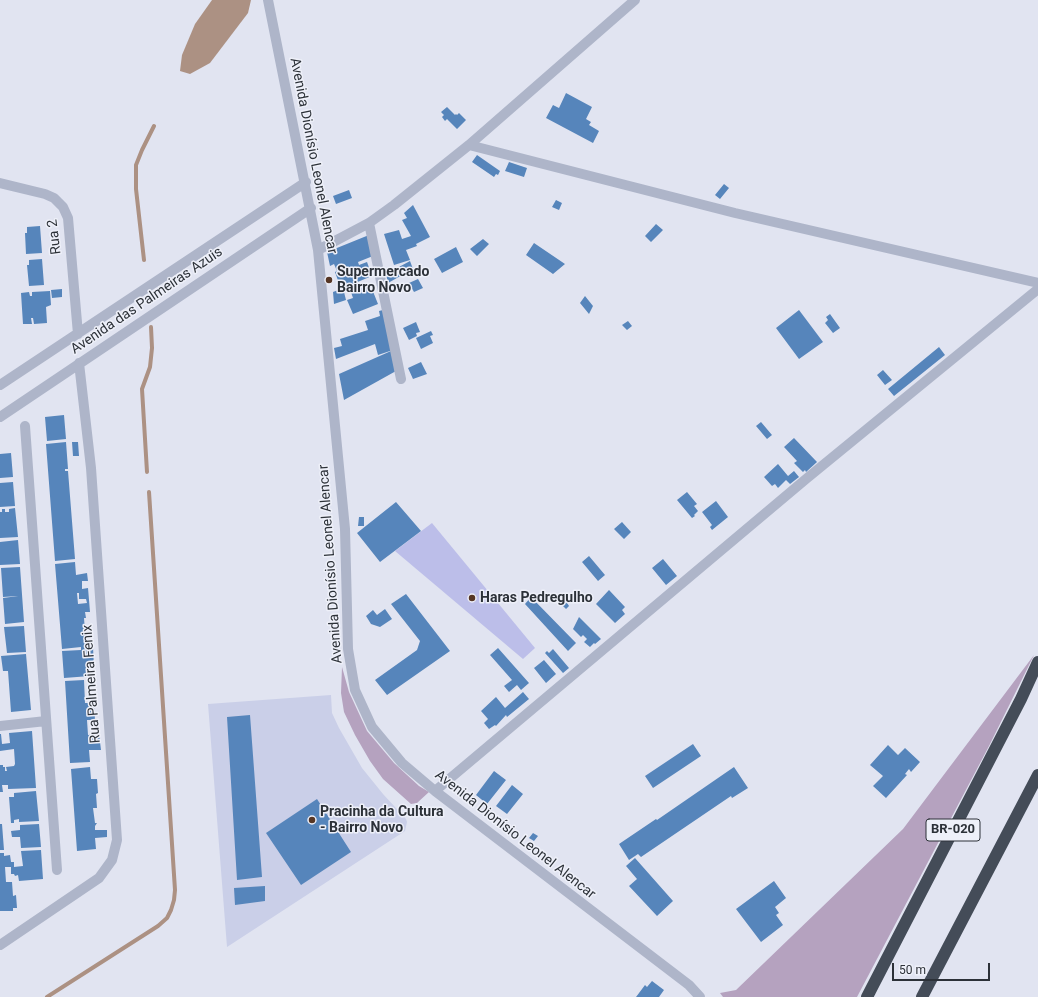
<!DOCTYPE html>
<html>
<head>
<meta charset="utf-8">
<style>
	body { margin:0 }
	#map { position:relative; width:1038px; height:997px; overflow:hidden; background:#e1e4f1; font-family:Roboto,sans-serif }
	canvas { display:block }
	.scale { position:absolute; left:892px; top:963px; width:98px; height:18px; box-sizing:border-box; border:2px solid #2c3138; border-top:0; padding-left:5px; font-size:12px; line-height:14px; white-space:nowrap; color:#2c3138; -webkit-text-stroke:3px #eef0f9; paint-order:stroke }
</style>
</head>
<body>
<div id="map">
<canvas width="1038" height="997"></canvas>
<div class="scale">50 m</div>
</div>
<script>
const ctx = document.querySelector('canvas').getContext('2d');
ctx.lineJoin = 'round';
function fill(path, color) {
  ctx.fillStyle = color;
  ctx.fill(path, 'evenodd');
}
function shape(rows) {
  const path = new Path2D();
  for (const r of rows) {
    path.moveTo(r[0], r[1]);
    for (let i = 2; i < r.length; i += 2) path.lineTo(r[i], r[i + 1]);
  }
  return path;
}
function trace(path, color, width, dash) {
  ctx.strokeStyle = color;
  ctx.lineWidth = width;
  ctx.lineCap = dash ? 'butt' : 'round';
  ctx.setLineDash(dash || []);
  ctx.stroke(path);
}
function drawText(font, color, halo, rows, align = 'center') {
  ctx.font = font + ' Roboto,sans-serif';
  ctx.lineWidth = 3;
  ctx.setLineDash([]);
  ctx.textBaseline = 'middle';
  ctx.strokeStyle = halo;
  ctx.fillStyle = color;
  for (const [text, x, y, turn = 0] of rows) {
    ctx.save();
    ctx.translate(x, y);
    ctx.rotate((+turn || 0) * Math.PI / 180);
    ctx.textAlign = isNaN(turn) ? turn : align;
    if (halo) ctx.strokeText(text, 0, 0);
    ctx.fillText(text, 0, 0);
    ctx.restore();
  }
}
fill(shape([
	[1034,655,989,746,857,997,723,997,720,993,736,990,903,829],
	[342,667,349,692,367,731,394,763,419,786,429,792,417,803,411,804,383,779,370,761,355,735,344,712,341,693]
]), '#b5a2bf');
fill(shape([
	[432,523,535,648,523,659,395,551]
]), '#bcbee9');
fill(shape([
	[331,695,332,713,339,728,362,768,383,794,406,819,407,822,405,831,227,947,208,704]
]), '#cacfe8');
fill(shape([
	[212,0,251,0,248,13,210,63,190,74,180,71,182,55,195,24]
]), '#ac9183');
trace(shape([
	[144,260,136,189,136,165,142,150,154,126],
	[147,472,142,389,150,367,152,348,151,327],
	[47,997,158,926,167,918,171,910,174,900,175,890,149,492]
]), '#ac9183', 4);
fill(shape([
	[566,93,592,107,586,119,591,122,589,125,599,131,593,143,546,118,553,105,559,108],
	[447,107,455,115,456,114,457,115,459,113,466,120,457,129,447,119,445,121,442,117,444,115,441,112],
	[477,155,500,171,498,175,496,174,494,177,472,162],
	[509,162,527,168,524,177,505,171],
	[724,184,729,188,720,199,715,195],
	[349,190,352,198,336,204,333,196],
	[556,200,562,203,559,210,552,207],
	[413,205,430,237,416,244,417,246,406,250,410,260,394,265,384,234,399,230,402,239,411,236,402,220,407,218,404,213],
	[656,224,663,230,651,242,645,236],
	[40,226,42,253,26,254,25,233,27,233,27,227],
	[369,235,373,256,358,262,359,265,367,262,372,276,343,288,346,300,334,304,333,292,341,289,335,272,337,271,334,264,330,266,327,252],
	[483,239,489,244,477,256,470,249],
	[534,243,565,264,553,274,526,255],
	[456,247,463,262,442,273,434,259],
	[42,259,44,285,29,286,27,265,29,265,29,260],
	[410,261,413,269,388,283,386,274],
	[418,279,423,288,414,292,409,283],
	[370,284,378,304,353,314,347,300,353,298,351,292],
	[62,289,62,297,52,298,51,290],
	[50,291,51,305,46,307,47,323,34,324,33,318,31,318,32,324,23,324,21,293,29,292,30,296,32,296,32,292],
	[585,296,593,306,589,314,580,303],
	[383,310,393,350,378,355,375,344,336,359,334,348,342,346,340,339,368,330,365,321,380,316,379,311],
	[799,310,823,342,799,359,776,328],
	[830,314,840,328,833,333,825,323,828,320,826,317],
	[628,321,632,326,627,330,622,325],
	[416,322,420,332,416,333,417,336,409,340,403,328],
	[431,331,433,335,430,336,433,343,421,349,416,338],
	[939,347,945,355,894,396,888,389],
	[391,351,396,371,344,400,339,374],
	[421,362,427,374,413,379,408,368],
	[883,370,892,380,885,385,877,375],
	[64,415,66,439,47,441,45,417],
	[761,422,772,435,767,439,756,426],
	[794,438,817,462,806,472,805,470,803,472,794,463,797,461,784,447],
	[66,442,68,469,65,469,65,471,68,471,75,559,55,561,46,444],
	[72,442,78,442,79,456,73,456],
	[11,453,13,477,0,478,0,454],
	[778,464,788,476,794,471,799,477,790,484,786,480,778,488,775,484,772,486,764,477],
	[13,482,15,506,0,507,0,483],
	[687,492,697,504,694,506,698,511,694,515,695,516,692,518,677,500],
	[716,501,728,517,712,530,710,527,712,525,702,512],
	[396,502,421,531,380,562,357,533],
	[15,508,18,537,0,538,0,512,2,512,2,509,5,509,5,512,9,512,9,509],
	[359,517,364,517,364,526,358,526],
	[622,522,631,532,624,539,614,529],
	[18,540,20,564,0,565,0,542],
	[589,556,605,575,598,581,582,562],
	[663,559,677,576,666,585,652,568],
	[75,562,76,575,87,573,88,581,82,581,82,589,88,588,90,612,85,612,86,618,84,618,85,632,87,632,87,647,93,647,94,667,90,667,90,676,64,678,62,651,81,650,81,647,62,649,55,564],
	[77,593,79,593,79,599,86,599,87,603,78,604],
	[20,567,24,622,5,624,3,598,18,596,3,597,1,568],
	[609,590,625,607,622,610,625,614,615,623,596,604],
	[406,594,450,651,387,695,375,680,417,650,420,641,391,604],
	[531,597,576,643,568,651,525,604],
	[566,601,569,606,566,609,562,605],
	[385,609,392,619,380,627,371,624,366,616,373,610,377,615],
	[579,617,601,639,595,644,594,643,590,647,584,642,587,639,583,635,581,637,573,629],
	[24,626,26,652,7,653,4,627],
	[498,648,529,683,521,690,517,685,509,692,504,686,512,680,490,655],
	[553,649,569,668,563,673,545,653,547,651,549,653],
	[26,654,31,710,11,712,8,671,3,671,1,656],
	[544,660,556,674,546,683,534,668],
	[84,680,85,703,88,703,88,706,94,705,95,720,87,720,88,735,99,734,101,750,89,750,90,762,70,763,65,681],
	[523,692,529,699,507,717,506,715,496,726,495,725,489,729,484,723,488,719,481,711,496,697,505,708],
	[250,715,262,877,237,880,227,717],
	[32,731,36,788,8,789,8,785,2,785,3,792,0,792,0,765,3,765,3,767,5,767,5,771,7,771,6,767,14,766,15,764,14,749,0,751,0,734,1,734,2,744,10,743,9,733],
	[693,744,701,756,653,788,645,776],
	[888,745,898,755,905,748,920,762,911,772,909,769,905,774,907,775,886,798,873,786,883,776,870,765],
	[90,767,91,779,97,779,98,793,96,794,97,808,93,808,95,823,97,823,95,826,95,830,107,830,107,837,95,838,96,849,77,851,71,769],
	[734,767,748,788,732,798,731,796,641,857,638,854,629,860,619,844,656,819,657,820],
	[494,771,506,780,487,804,476,795],
	[512,785,523,794,507,814,496,806],
	[36,791,39,821,19,822,19,819,14,820,14,823,11,823,9,797,14,797,14,793],
	[317,799,351,852,301,885,266,833],
	[0,824,2,824,4,850,0,850],
	[39,824,41,847,21,848,20,837,12,837,11,831,20,830,20,825],
	[533,833,538,836,534,841,529,838],
	[41,850,43,879,19,881,18,875,15,876,14,874,11,874,11,867,5,867,6,882,12,882,13,896,16,895,17,908,13,908,13,911,0,911,0,853,4,853,4,856,10,855,11,862,14,862,14,867,23,866,21,851],
	[635,858,673,901,657,916,629,886,637,879,626,866],
	[774,881,786,898,775,907,779,913,776,915,783,925,761,942,736,909],
	[265,886,265,901,235,905,234,888],
	[652,981,664,990,659,997,636,997,645,985,647,987]
]), '#5685bb');
trace(shape([
	[268,0,318,250,345,529,348,649,355,690,372,727,402,763,435,791,689,985,700,997],
	[469,145,735,213,1038,283],
	[0,183,45,194,54,198,63,207,68,218,78,334],
	[369,223,401,379],
	[318,250,369,223,394,205,469,145,635,0],
	[0,385,306,182],
	[0,417,311,208],
	[25,426,57,870],
	[0,726,46,721],
	[435,791,806,479,1038,289],
	[0,945,99,878,112,860,117,840,91,468,79,363]
]), '#aeb5c9', 10);
trace(shape([
	[867,997,1021,699,1038,662],
	[922,997,1038,775]
]), '#444c58', 12);
for (const [x, y, r, color] of [
	[329,280,4,"#563625"],
	[472,598,4,"#563625"],
	[312,820,4,"#563625"]
]) {
  const dot = new Path2D();
  dot.arc(x, y, r, 0, 2 * Math.PI);
  ctx.fillStyle = color;
  ctx.fill(dot);
  trace(dot, '#eef0f9', 1.5);
}
for (const [x, y, w] of [
	[953,830,54]
]) {
  const box = new Path2D();
  box.roundRect(x - w / 2, y - 11, w, 22, 3);
  ctx.fillStyle = '#eef0f9';
  ctx.fill(box);
  trace(box, '#2c3138', 1);
}
drawText('bold 13px', '#2c3138', null, [
	["BR-020",953,830]
]);
drawText('14px', '#2c3138', '#eef0f9', [
	["Avenida Dionísio Leonel Alencar",313,156,79],
	["Rua 2",55,237,-97],
	["Avenida das Palmeiras Azuis",147,301,-34],
	["Avenida Dionísio Leonel Alencar",331,564,-94],
	["Rua Palmeira Fenix",92,684,-94],
	["Avenida Dionísio Leonel Alencar",515,835,38]
]);
drawText('bold 14px', '#2c3138', '#eef0f9', [
	["Supermercado",337,272],
	["Bairro Novo",337,288],
	["Haras Pedregulho",480,598],
	["Pracinha da Cultura",320,812],
	["- Bairro Novo",320,828]
], 'left');
</script>
</body>
</html>
